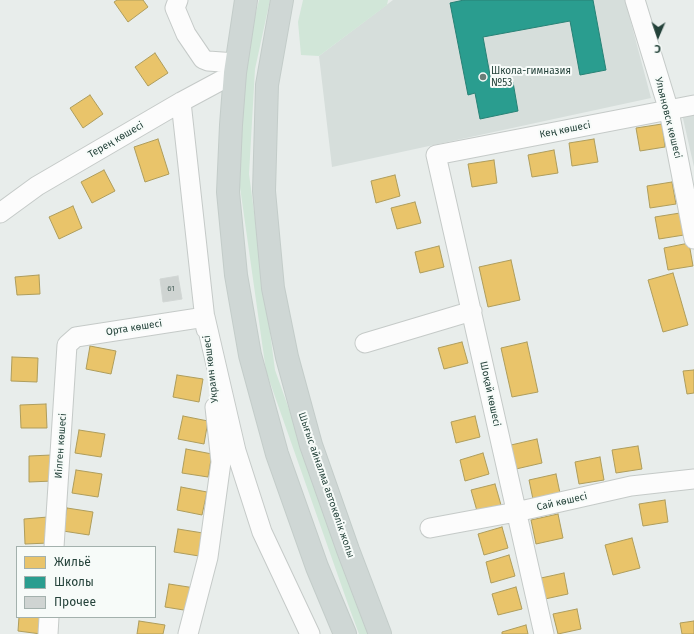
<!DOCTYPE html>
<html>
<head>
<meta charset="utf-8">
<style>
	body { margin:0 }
	#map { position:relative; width:694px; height:634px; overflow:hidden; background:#e8edeb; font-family:"Fira Sans",sans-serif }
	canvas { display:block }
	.legend { position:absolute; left:16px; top:546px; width:140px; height:72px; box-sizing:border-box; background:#f7fbf9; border:1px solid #a3b1ad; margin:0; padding:5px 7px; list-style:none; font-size:12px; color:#24423a }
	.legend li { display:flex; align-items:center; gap:8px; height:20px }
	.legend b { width:20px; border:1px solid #a3b1ad }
	.north { position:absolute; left:638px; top:16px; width:40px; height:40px; -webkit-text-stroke:3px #f7fbf9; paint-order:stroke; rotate:182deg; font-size:11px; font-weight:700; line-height:16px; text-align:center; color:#24423a }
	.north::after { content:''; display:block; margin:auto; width:14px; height:18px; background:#24423a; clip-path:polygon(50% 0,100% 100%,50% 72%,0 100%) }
</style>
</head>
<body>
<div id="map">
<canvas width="694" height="634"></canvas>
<ul class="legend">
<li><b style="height:11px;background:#e9c46a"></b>Жильё</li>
<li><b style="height:11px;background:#2a9d8f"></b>Школы</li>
<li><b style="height:11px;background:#cfd4d2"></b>Прочее</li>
</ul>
<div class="north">С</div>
</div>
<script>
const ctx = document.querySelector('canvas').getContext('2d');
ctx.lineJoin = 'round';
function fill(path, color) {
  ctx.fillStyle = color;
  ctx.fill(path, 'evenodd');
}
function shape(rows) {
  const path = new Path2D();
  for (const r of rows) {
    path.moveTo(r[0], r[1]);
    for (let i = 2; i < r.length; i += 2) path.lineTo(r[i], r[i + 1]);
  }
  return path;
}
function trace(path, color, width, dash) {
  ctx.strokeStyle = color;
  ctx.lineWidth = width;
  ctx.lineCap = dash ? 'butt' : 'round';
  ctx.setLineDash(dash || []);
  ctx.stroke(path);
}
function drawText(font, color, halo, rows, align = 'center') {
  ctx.font = font + ' "Fira Sans",sans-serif';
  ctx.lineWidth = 4;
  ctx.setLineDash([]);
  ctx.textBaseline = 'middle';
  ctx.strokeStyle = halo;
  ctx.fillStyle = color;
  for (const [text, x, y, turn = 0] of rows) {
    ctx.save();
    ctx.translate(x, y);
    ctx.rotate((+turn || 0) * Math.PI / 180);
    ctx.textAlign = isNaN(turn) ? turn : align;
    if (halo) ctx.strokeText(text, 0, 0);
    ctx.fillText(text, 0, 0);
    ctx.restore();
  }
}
fill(shape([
	[393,0,625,0,651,98,332,167,319,56],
	[694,111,694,167,682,114]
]), '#d6dedb');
fill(shape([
	[259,0,270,0,255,69,249,174,275,370,359,605,371,634,359,634,349,607,266,371,238,173,243,67],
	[303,0,388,0,387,5,319,56,301,55,298,22]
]), '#d1e6d8');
const homes = shape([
	[117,0,143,0,148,7,128,22,114,2,117,0],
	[155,53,168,73,148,86,135,67,155,53],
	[90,95,103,114,83,128,70,108,90,95],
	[662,124,665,147,640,151,636,128,662,124],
	[158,139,169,174,145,182,134,147,158,139],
	[594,139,598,162,572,166,569,143,594,139],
	[554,150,558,173,532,177,528,155,554,150],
	[494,160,497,183,472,187,468,164,494,160],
	[104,170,115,191,92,203,81,182,104,170],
	[395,175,400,196,376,203,371,181,395,175],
	[672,182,676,204,650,208,647,186,672,182],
	[415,202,421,223,397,229,391,208,415,202],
	[73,206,82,228,59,239,49,217,73,206],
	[680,213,684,235,659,239,655,217,680,213],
	[689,243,693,266,668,270,664,248,689,243],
	[439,246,444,267,420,273,415,252,439,246],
	[511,260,520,300,488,307,479,267,511,260],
	[673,273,688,325,663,332,648,280,673,273],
	[39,275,40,294,17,295,15,277,39,275],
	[462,342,468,363,444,369,438,348,462,342],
	[527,342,538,392,512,397,501,348,527,342],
	[90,346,116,351,111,374,86,369,90,346],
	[12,357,38,358,37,382,11,381,12,357],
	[694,370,694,393,687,394,683,371,694,370],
	[177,375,203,379,199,402,173,397,177,375],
	[46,404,47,428,21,428,20,405,46,404],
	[183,416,208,421,204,444,178,439,183,416],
	[475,416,480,437,456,443,451,422,475,416],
	[79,430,105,434,101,457,75,453,79,430],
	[537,439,542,463,516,469,511,445,537,439],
	[638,446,642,469,616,473,612,450,638,446],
	[186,449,212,454,208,477,182,473,186,449],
	[483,453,489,474,465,481,460,460,483,453],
	[52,455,53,481,29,482,29,456,52,455],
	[600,457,604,480,579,484,575,462,600,457],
	[76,470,102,474,98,497,72,493,76,470],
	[556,474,561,498,534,504,529,480,556,474],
	[495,484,501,505,477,511,471,490,495,484],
	[181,487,207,492,202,515,177,510,181,487],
	[665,500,668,522,643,526,639,504,665,500],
	[67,508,93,512,89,535,63,531,67,508],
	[558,514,563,538,536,544,531,520,558,514],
	[48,517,49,543,25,544,24,519,48,517],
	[502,527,508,548,484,555,478,534,502,527],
	[178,529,203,533,199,556,174,552,178,529],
	[632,538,640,568,613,575,605,545,632,538],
	[509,555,515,576,491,583,486,562,509,555],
	[564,573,568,594,545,599,541,578,564,573],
	[169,584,195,588,190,611,165,607,169,584],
	[516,587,522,609,498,615,492,594,516,587],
	[577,609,581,629,558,634,553,614,577,609],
	[19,617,43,617,41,634,18,631,19,617],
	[139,621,165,625,163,634,137,634,139,621],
	[694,621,694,634,682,634,680,623,694,621],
	[526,625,528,634,502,634,502,632,526,625]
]);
fill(homes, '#e9c46a');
trace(homes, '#ae9d5c', 1);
const schools = shape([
	[464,0,593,0,606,70,580,75,570,21,483,37,492,86,513,82,518,111,480,119,475,93,468,95,450,3,464,0]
]);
fill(schools, '#2a9d8f');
trace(schools, '#288276', 1);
const building = shape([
	[178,276,182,299,163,302,160,279,178,276]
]);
fill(building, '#cfd4d2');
trace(building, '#d1d6d4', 1);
const minor = shape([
	[178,0,175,8,186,34,203,59,208,61,236,63],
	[635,0,669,111,694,239],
	[181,102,206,329],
	[0,213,37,186,181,102,235,73],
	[365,343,472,311],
	[430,528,516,512,631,486,694,479],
	[54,547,67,345,76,337,205,317,236,451,262,532,310,634],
	[48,634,49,617],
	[188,634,208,557,221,462,215,407],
	[544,634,436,155,694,105]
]);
const major = shape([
	[246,0,235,73,231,125,228,192,236,275,250,355,277,454,317,567,345,634],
	[282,0,267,85,264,191,273,288,287,357,311,445,348,550,380,634]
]);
trace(minor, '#c5cac8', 21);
trace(major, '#c3ccc9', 24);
trace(minor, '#fcfcfc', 19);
trace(major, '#cfd7d5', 22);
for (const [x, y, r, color] of [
	[483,77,4,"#697e78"]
]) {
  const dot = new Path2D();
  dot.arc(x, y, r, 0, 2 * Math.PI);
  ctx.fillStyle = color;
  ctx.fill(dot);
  trace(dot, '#f7fbf9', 1.5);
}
drawText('8px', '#506761', null, [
	["61",171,289]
]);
drawText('10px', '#24423a', '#f7fbf9', [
	["Школа-гимназия",491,71],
	["№53",491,83]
], 'left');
drawText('10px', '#24423a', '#f7fbf9', [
	["Ульяновск көшесі",668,118,76],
	["Кең көшесі",565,130,-11],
	["Терең көшесі",116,140,-30],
	["Орта көшесі",134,328,-9],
	["Украин көшесі",211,369,-97],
	["Шоқай көшесі",490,394,78],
	["Иілген көшесі",61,446,-86],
	["Шығыс айналма автокөлік жолы",326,485,71],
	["Сай көшесі",562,502,-13]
]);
</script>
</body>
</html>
